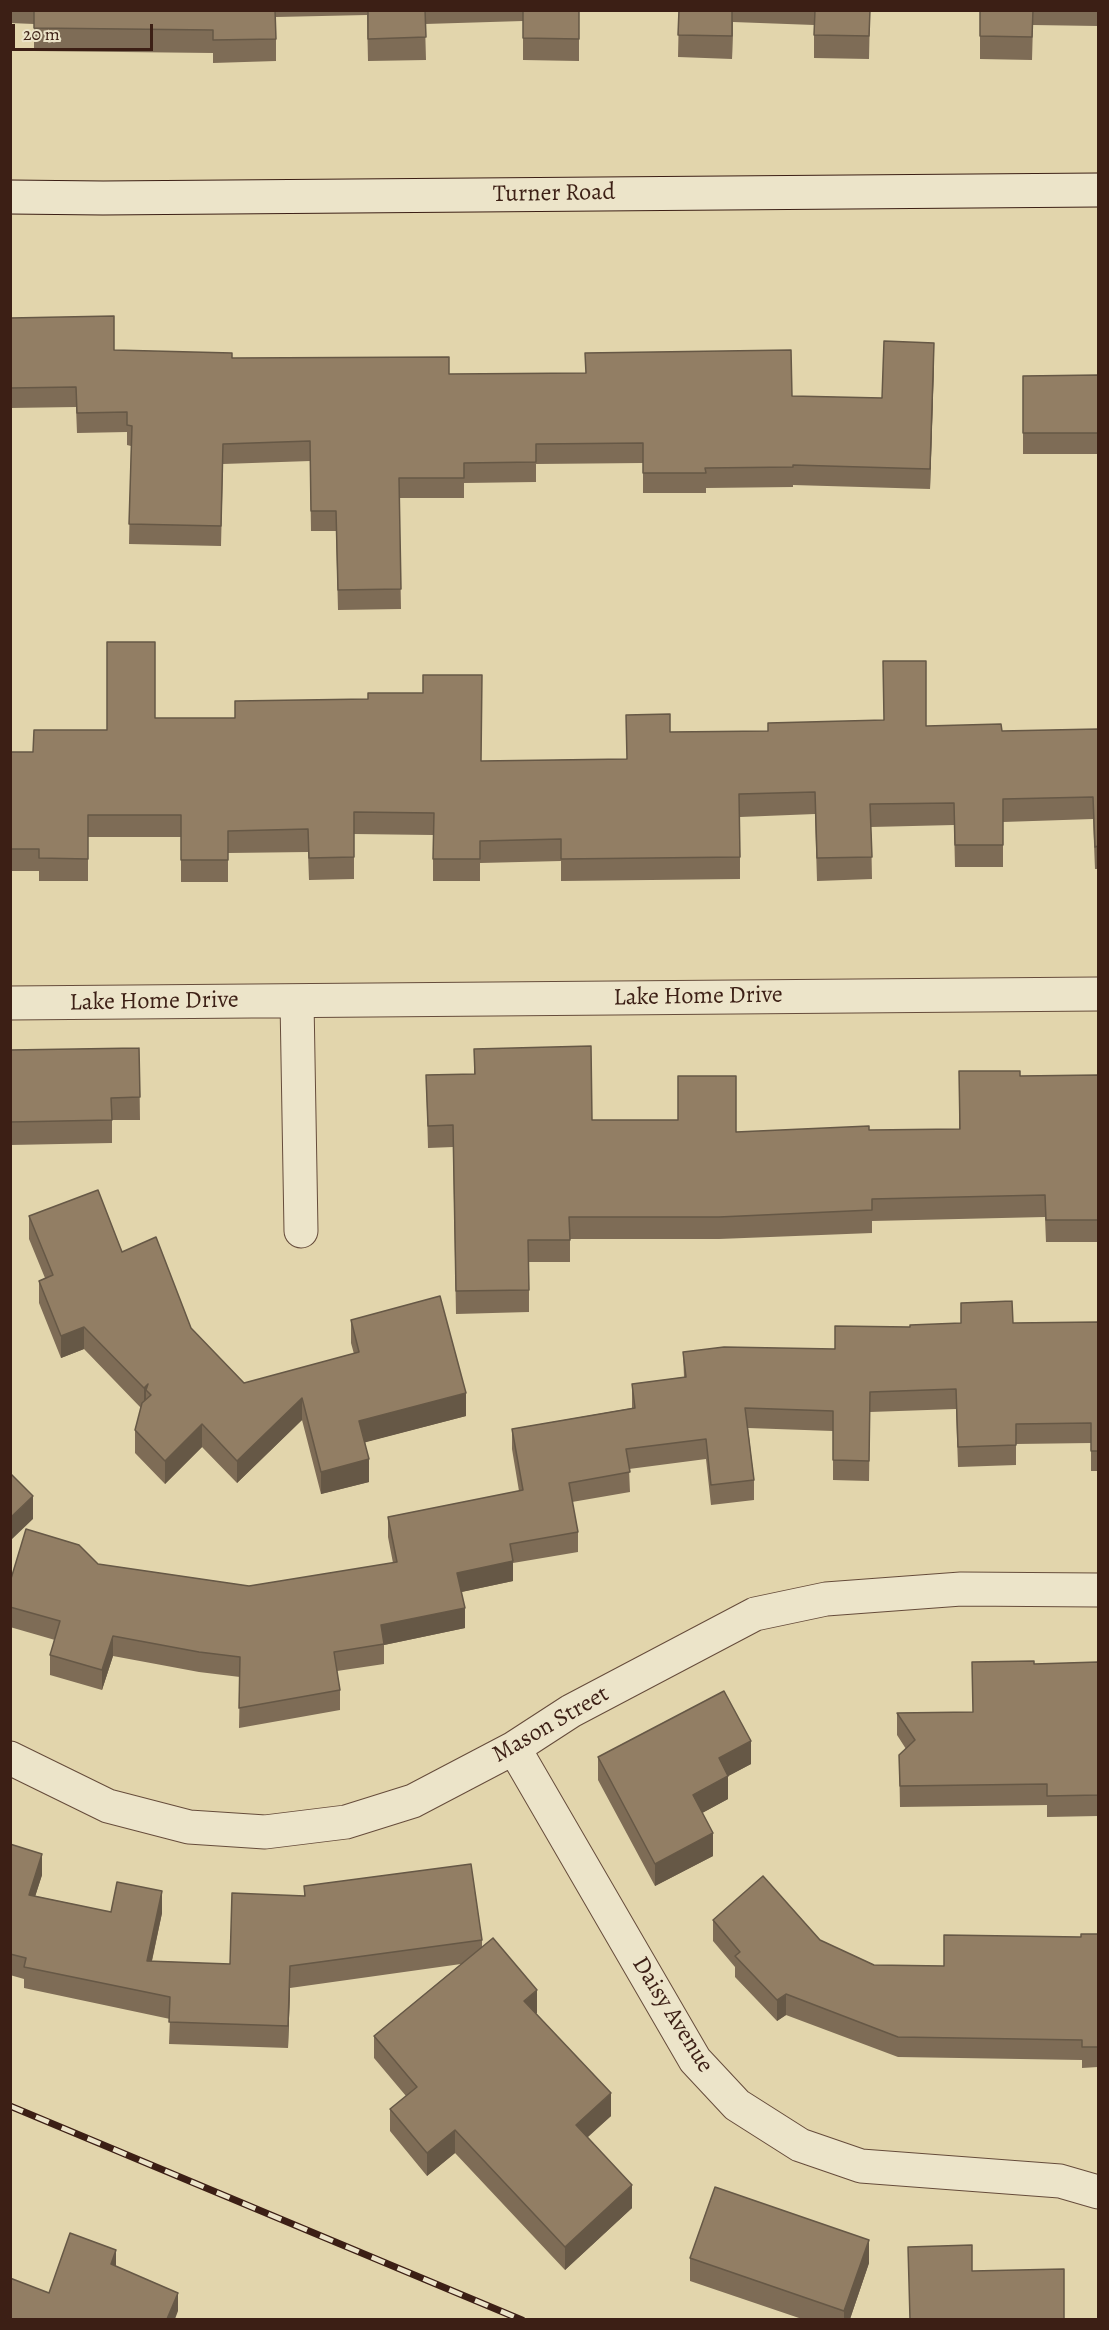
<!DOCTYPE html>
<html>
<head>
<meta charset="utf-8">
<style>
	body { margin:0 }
	#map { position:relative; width:1109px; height:2330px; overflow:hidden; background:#e2d5ac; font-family:Alegreya,serif }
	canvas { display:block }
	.frame { position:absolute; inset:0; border:12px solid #3c1f15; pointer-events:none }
	.scale { position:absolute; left:12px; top:24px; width:141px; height:27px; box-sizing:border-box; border:3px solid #3c1f15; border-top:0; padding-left:8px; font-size:18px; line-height:21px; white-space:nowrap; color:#3c1f15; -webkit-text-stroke:4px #ece4c9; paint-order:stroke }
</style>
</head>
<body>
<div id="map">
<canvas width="1109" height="2330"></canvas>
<div class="frame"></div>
<div class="scale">20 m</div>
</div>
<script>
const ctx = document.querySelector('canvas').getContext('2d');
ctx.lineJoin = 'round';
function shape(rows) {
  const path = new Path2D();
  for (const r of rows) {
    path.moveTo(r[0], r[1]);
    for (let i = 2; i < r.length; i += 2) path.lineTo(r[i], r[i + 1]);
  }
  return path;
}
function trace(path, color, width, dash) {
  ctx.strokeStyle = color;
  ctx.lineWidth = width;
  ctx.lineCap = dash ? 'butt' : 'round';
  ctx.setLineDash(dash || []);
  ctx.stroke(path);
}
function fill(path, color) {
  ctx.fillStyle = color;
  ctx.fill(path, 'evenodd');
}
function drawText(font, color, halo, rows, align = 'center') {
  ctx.font = font + ' Alegreya,serif';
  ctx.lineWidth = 6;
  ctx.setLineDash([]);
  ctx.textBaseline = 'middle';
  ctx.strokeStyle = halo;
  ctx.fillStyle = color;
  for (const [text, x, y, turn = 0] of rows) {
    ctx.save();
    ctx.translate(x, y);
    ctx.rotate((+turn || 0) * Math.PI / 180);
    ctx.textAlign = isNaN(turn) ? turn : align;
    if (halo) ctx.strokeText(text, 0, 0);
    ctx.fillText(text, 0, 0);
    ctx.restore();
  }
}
const street = shape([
	[297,1001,301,1231],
	[10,1003,1098,994],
	[514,1748,695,2060,737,2105,800,2145,861,2166,1060,2181,1098,2192],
	[10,1758,108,1806,189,1827,265,1832,346,1822,413,1801,514,1748,571,1711,755,1614,826,1599,961,1589,1098,1590]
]);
const secondary = shape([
	[10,197,103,198,1098,190]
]);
trace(street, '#664c3b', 35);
trace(secondary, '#3c1f15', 35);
trace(street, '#ece4c9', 33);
trace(secondary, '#ece4c9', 33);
const rail = shape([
	[10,2106,522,2320]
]);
trace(rail, '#3c1f15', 7);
trace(rail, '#ece4c9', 4.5, [14]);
fill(shape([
	[10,10,579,10,579,61,523,60,523,21,425,24,426,60,368,61,367,15,276,17,276,61,213,63,213,53,34,51,34,24,10,23],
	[679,10,870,10,869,59,814,58,814,25,733,22,732,59,678,57],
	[924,10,1098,10,1098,26,1033,25,1032,60,980,59,980,12],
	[10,318,114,350,449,374,792,396,882,398,934,363,930,489,793,485,793,487,706,488,706,493,643,493,643,463,536,464,536,482,464,483,464,498,399,498,401,609,338,610,336,531,311,531,310,461,223,464,221,546,129,544,131,446,127,445,127,432,77,433,76,407,10,408],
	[1098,375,1098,454,1023,454,1023,376],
	[155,718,481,761,626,759,670,732,768,731,926,726,1002,731,1098,729,1098,869,1095,869,1093,819,1003,822,1003,867,955,867,954,825,871,827,872,879,817,881,815,814,740,817,740,879,561,881,561,861,480,863,480,881,433,881,433,835,354,834,354,879,309,880,308,852,228,853,228,882,181,882,181,837,88,837,88,881,39,881,39,871,10,871,10,752,33,752,107,730],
	[139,1048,140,1120,112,1120,112,1143,10,1145,10,1050],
	[474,1049,592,1120,736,1132,959,1129,959,1071,1020,1076,1098,1075,1098,1242,1046,1242,1045,1217,872,1221,872,1233,719,1239,570,1239,570,1262,529,1262,529,1312,456,1314,453,1147,428,1148,426,1075,474,1074],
	[29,1216,122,1252,191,1328,244,1383,354,1354,351,1343,351,1320,466,1416,365,1442,369,1482,321,1494,302,1420,237,1483,202,1447,165,1484,135,1453,135,1430,141,1408,84,1349,61,1358,39,1303,39,1281,45,1278,29,1239],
	[961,1303,1013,1323,1098,1322,1098,1471,1091,1471,1091,1443,1016,1444,1016,1465,958,1467,956,1409,870,1412,869,1481,833,1480,833,1431,748,1428,754,1480,754,1500,711,1505,706,1459,629,1469,630,1492,572,1502,578,1532,578,1552,513,1563,513,1581,461,1592,465,1628,384,1645,384,1664,337,1671,340,1690,340,1710,239,1728,240,1677,199,1672,113,1656,102,1690,50,1675,50,1655,55,1640,10,1627,10,1582,98,1564,249,1586,393,1563,388,1537,388,1517,519,1491,512,1449,512,1429,632,1408,632,1384,684,1377,683,1352,835,1349,910,1327,961,1323],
	[1098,1662,1098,1816,1047,1817,1047,1805,900,1807,899,1755,906,1749,897,1735,897,1713,973,1712,1034,1664],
	[598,1757,751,1764,728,1776,728,1799,702,1813,713,1856,655,1886,598,1780],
	[10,1844,42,1875,35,1896,111,1912,162,1913,152,1961,230,1964,304,1896,304,1886,482,1940,482,1947,537,2013,536,2013,611,2116,587,2137,632,2208,565,2270,455,2153,427,2176,390,2131,390,2109,406,2096,374,2058,374,2036,461,1964,290,1988,288,2048,169,2044,170,2019,24,1988,24,1979,10,1975],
	[713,1920,820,1940,874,1965,944,1966,1098,1934,1098,2067,1082,2068,1082,2060,898,2057,786,2015,777,2021,735,1977,735,1967,713,1941],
	[690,2258,869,2263,850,2319,802,2319,690,2281]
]), '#7e6c56');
fill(shape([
	[733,10,732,59,732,36],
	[934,343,934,363,930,489,930,469],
	[84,1327,84,1349,61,1358,61,1336],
	[148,1384,146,1390,146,1408,144,1411,144,1388],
	[466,1393,466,1416,359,1444,359,1421],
	[302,1398,302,1420,237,1483,237,1461],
	[202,1424,202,1447,165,1484,165,1461],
	[369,1459,369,1482,321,1494,321,1472],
	[33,1496,33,1519,10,1541,10,1518],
	[513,1561,513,1581,457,1593,457,1573],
	[465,1608,465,1628,384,1645,381,1625],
	[113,1636,113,1656,102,1690,102,1670],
	[751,1741,751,1764,719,1781,719,1758],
	[728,1776,728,1799,693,1818,693,1795],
	[713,1833,713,1856,655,1886,655,1864],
	[42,1854,42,1875,29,1916,29,1895],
	[162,1891,162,1913,147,1983,147,1961],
	[290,1966,290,1988,288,2048,288,2026],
	[537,1990,537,2013,524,2023,524,2001],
	[786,1994,786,2015,777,2021,777,2000],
	[611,2093,611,2116,576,2148,576,2125],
	[455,2130,455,2153,427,2176,427,2153],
	[632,2185,632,2208,565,2270,565,2247],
	[869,2240,869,2263,850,2319,844,2319,844,2311],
	[116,2250,116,2268,111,2264],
	[178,2293,178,2311,175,2319,167,2319]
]), '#665846');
const building = shape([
	[34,10,275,10,276,39,213,40,213,30,34,28,34,10],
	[368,10,425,10,426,37,368,39,368,10],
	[523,10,579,10,579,39,523,38,523,10],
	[679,10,732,10,732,36,678,35,679,10],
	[815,10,870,10,869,36,814,35,815,10],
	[980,10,1033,10,1032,37,980,36,980,10],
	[114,316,114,350,232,353,232,358,449,357,449,374,586,373,585,353,791,350,792,396,882,398,884,341,934,343,930,469,793,465,793,467,705,468,706,473,643,473,643,443,536,444,536,462,464,463,464,478,399,478,401,589,338,590,336,511,311,511,310,441,223,444,221,526,129,524,132,426,127,425,127,412,77,413,76,387,10,388,10,318,114,316],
	[1098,375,1098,433,1023,433,1023,376,1098,375],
	[107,642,155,642,155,718,235,718,235,701,368,699,368,693,423,693,423,675,482,675,481,761,627,759,626,715,670,714,670,732,768,731,768,723,884,720,883,661,926,661,926,726,1001,724,1002,731,1098,729,1098,846,1095,847,1093,797,1003,799,1003,845,955,845,954,803,870,804,872,857,817,858,815,792,739,794,740,857,561,859,561,839,480,841,480,859,433,859,434,813,354,812,354,857,309,858,308,829,228,831,228,860,181,860,181,815,88,815,88,859,39,858,39,849,10,849,10,752,33,752,34,730,107,730,107,642],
	[591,1046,592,1120,678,1120,678,1076,736,1076,736,1132,869,1126,869,1130,960,1129,959,1071,1020,1071,1020,1076,1098,1075,1098,1220,1046,1220,1045,1195,872,1199,872,1210,719,1217,569,1217,570,1240,528,1240,529,1290,456,1291,453,1125,428,1126,426,1075,475,1074,474,1049,591,1046],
	[139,1048,140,1097,111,1098,112,1120,10,1122,10,1050,139,1048],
	[98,1190,122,1252,156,1237,191,1328,244,1383,359,1352,351,1320,440,1296,466,1393,359,1421,369,1459,321,1472,302,1398,237,1461,202,1424,165,1461,135,1430,142,1403,151,1395,146,1390,148,1384,144,1388,84,1327,61,1336,39,1281,53,1275,29,1216,98,1190],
	[1012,1301,1013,1323,1098,1322,1098,1451,1091,1451,1091,1423,1016,1424,1016,1445,958,1447,956,1389,870,1392,869,1461,833,1460,833,1411,745,1408,754,1480,711,1485,706,1439,626,1449,630,1472,569,1483,578,1532,510,1544,513,1561,457,1573,465,1608,381,1625,384,1644,334,1652,340,1690,239,1708,240,1657,199,1652,113,1636,102,1670,50,1655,60,1621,10,1607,10,1582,26,1529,79,1545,98,1564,249,1586,397,1562,388,1517,523,1490,512,1429,635,1408,632,1384,686,1377,683,1352,724,1347,835,1349,835,1326,910,1327,910,1325,961,1323,961,1303,1012,1301],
	[10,1473,33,1496,10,1518,10,1473],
	[1034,1661,1034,1664,1098,1662,1098,1795,1047,1796,1047,1784,900,1786,899,1755,915,1740,897,1713,973,1712,972,1662,1034,1661],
	[724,1691,751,1741,719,1758,728,1776,693,1795,713,1833,655,1864,598,1757,724,1691],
	[10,1844,42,1854,29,1895,111,1912,117,1882,162,1891,147,1961,230,1964,232,1893,305,1896,304,1886,471,1864,482,1940,290,1966,288,2026,169,2022,170,1997,24,1967,26,1958,10,1954,10,1844],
	[763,1876,820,1940,874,1965,944,1966,944,1935,1081,1937,1081,1934,1098,1934,1098,2047,1082,2047,1082,2040,898,2037,786,1994,777,2000,735,1956,740,1952,713,1920,763,1876],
	[493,1938,537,1990,524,2001,611,2093,576,2125,632,2185,565,2247,455,2130,427,2153,390,2109,417,2087,374,2036,493,1938],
	[715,2187,869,2240,844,2311,690,2258,715,2187],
	[70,2233,116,2250,111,2264,178,2293,167,2319,10,2319,10,2278,49,2293,70,2233],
	[972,2245,972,2271,1064,2269,1064,2319,910,2319,908,2247,972,2245]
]);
fill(building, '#927e64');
trace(building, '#665846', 1.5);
drawText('24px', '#3c1f15', '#ece4c9', [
	["Turner Road",554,194,-1],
	["Lake Home Drive",698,997,-1],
	["Lake Home Drive",154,1002,-1],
	["Mason Street",551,1725,-30],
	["Daisy Avenue",672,2015,58]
]);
</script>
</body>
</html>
